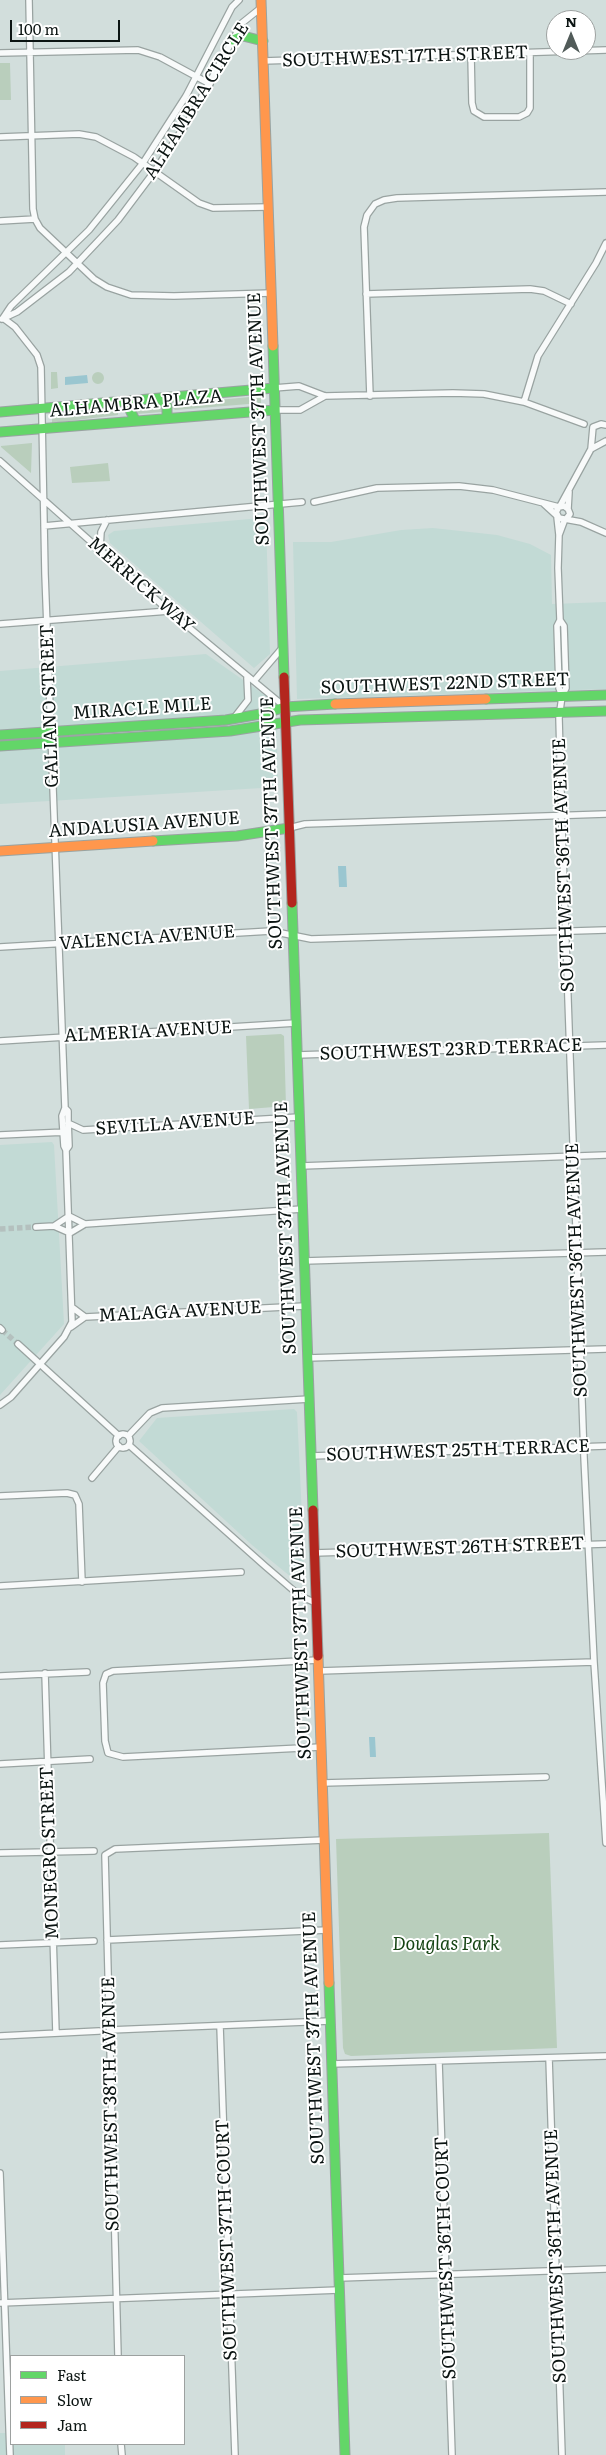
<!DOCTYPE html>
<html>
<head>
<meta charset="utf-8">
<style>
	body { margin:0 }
	#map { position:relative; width:606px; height:2455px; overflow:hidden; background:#d2dedc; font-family:Literata,serif }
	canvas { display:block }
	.legend { position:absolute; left:10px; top:2355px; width:175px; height:90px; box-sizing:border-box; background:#fff; border:1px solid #9da1a0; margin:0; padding:6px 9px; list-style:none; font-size:15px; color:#0b1412 }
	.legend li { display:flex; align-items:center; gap:10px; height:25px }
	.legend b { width:25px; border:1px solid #9da1a0 }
	.north { position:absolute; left:546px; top:10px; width:50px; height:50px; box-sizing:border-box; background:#fff; border:1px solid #9da1a0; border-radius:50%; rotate:0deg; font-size:14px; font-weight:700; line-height:20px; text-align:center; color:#0b1412 }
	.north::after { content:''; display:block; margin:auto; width:18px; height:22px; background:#515b59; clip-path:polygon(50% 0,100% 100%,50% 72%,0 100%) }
	.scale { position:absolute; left:10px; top:20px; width:110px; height:22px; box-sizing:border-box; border:2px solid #0b1412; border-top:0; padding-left:6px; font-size:15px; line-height:18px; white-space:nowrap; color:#0b1412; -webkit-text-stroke:4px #fff; paint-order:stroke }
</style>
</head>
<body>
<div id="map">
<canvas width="606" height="2455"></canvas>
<ul class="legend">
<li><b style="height:6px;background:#63d668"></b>Fast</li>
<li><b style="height:6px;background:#ff974d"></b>Slow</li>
<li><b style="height:6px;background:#b3261e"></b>Jam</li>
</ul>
<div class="north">N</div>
<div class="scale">100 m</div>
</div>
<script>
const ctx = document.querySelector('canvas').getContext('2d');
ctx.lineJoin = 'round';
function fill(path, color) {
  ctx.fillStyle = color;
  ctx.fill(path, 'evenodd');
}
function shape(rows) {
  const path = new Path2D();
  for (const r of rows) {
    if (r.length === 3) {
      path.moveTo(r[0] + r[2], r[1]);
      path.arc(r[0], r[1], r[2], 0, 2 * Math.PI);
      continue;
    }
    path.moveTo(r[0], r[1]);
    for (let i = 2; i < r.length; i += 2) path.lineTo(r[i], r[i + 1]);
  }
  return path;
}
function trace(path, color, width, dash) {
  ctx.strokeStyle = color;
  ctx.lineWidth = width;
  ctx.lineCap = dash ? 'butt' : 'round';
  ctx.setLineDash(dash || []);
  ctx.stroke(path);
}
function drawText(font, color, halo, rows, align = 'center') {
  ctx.font = font + ' Literata,serif';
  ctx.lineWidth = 4;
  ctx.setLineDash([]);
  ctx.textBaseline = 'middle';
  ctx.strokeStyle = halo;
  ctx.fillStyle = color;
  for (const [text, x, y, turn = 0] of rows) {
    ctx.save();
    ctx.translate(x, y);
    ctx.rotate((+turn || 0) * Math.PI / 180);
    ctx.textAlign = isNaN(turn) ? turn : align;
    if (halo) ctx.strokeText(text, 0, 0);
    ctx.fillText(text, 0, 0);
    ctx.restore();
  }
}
fill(shape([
	[261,518,266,522,270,654,254,668,110,543,108,535,114,531],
	[433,528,497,535,530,544,551,555,552,604,606,602,606,689,297,699,293,542,331,542,401,530],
	[206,654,276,703,278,787,0,804,0,671],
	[52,1142,54,1145,64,1324,0,1395,0,1145],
	[294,1409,297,1412,301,1495,304,1577,301,1582,296,1581,252,1545,139,1441,157,1418],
	[0,2433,11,2433,11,2444,65,2444,65,2455,0,2455]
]), '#c2dad5');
fill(shape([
	[0,63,10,63,11,100,0,100],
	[51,372,57,372,58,388,51,389],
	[98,378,6],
	[261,396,261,403,175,410,172,407,174,404],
	[161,404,163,410,162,412,136,414,134,409],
	[118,408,118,415,52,423,52,413],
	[32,443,31,473,1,447,1,446],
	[108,463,110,481,72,483,70,467],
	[231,724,215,728,144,732,144,729],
	[281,1034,284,1036,286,1106,249,1109,246,1036],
	[549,1833,557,2048,351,2056,345,2054,343,2048,336,1839]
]), '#b9cebc');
fill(shape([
	[87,375,88,383,65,385,65,377],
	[338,866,346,866,347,887,339,887],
	[369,1737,375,1737,376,1757,370,1757]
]), '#9ac6d0');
trace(shape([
	[0,1229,36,1227],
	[2,1330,18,1344]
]), '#b4c0be', 5.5, [5.5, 3]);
const street = shape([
	[29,0,33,209,35,219,40,228,94,279,107,287,131,295,174,296,271,293],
	[0,53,138,50,160,57,210,84],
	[471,55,472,103,474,111,484,117,519,117,527,113,530,108,530,53],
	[263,61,606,50],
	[0,137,79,134,96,137,134,157,199,203,213,208,268,207],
	[0,221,35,219],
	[366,294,530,289,544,291,571,304],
	[3,318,15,327,37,355,41,367,45,574,65,1108,68,1111,68,1120,69,1146,66,1150],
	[3,318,11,306,89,230,143,163,186,96,232,7,239,0],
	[2,319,17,312,69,272,118,220,154,172,190,118,242,23,262,7],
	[274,388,299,386,325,396,453,393,484,394,524,402,584,424],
	[370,396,364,227,367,215,375,204,384,200,397,198,606,192],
	[524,402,538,356,596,263,606,243],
	[275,410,300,410,325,396],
	[591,449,593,427,601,424,606,425],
	[0,461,169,611,285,707],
	[314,502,377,488,459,486,493,490,559,507],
	[544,504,556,515],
	[560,506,591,449,606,441],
	[568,509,569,492],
	[557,517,559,535,558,568,560,620,557,626,559,688,562,696],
	[566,519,570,514,568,509,564,506,559,507,556,512,559,518,581,522,606,533],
	[44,526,302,502],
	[559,535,565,519],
	[100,549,101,532,107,520],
	[560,620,564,626,566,688,562,696,559,718,562,827,584,1457,594,1662,606,1843],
	[0,624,169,611],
	[254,681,283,647],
	[234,718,248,700,247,678],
	[289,828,305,824,606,814],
	[0,947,271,931,311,939,606,930],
	[0,1041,296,1023],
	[297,1055,606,1045],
	[68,1123,83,1130,299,1117],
	[0,1135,66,1132],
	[301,1166,606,1155],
	[69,1216,85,1224],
	[54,1226,70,1233,85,1224,302,1209],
	[36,1227,54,1226,69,1216],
	[304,1261,606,1252],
	[73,1308,85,1317],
	[71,1327,85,1317,305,1306],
	[0,1328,2,1330],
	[18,1344,119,1436],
	[307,1358,606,1349],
	[0,1405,11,1397,64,1337,72,1322,66,1150,64,1146,62,1116,65,1108],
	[123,1441,7],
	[128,1436,150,1413,162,1408,309,1399],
	[129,1445,265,1566,300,1596,316,1603],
	[311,1456,606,1446],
	[92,1478,119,1446],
	[0,1496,67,1493,75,1495,79,1504,82,1582],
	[314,1553,606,1544],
	[0,1586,241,1572],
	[318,1660,113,1671,106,1674,103,1683,105,1741,108,1753,123,1757,321,1747],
	[319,1671,594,1662],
	[45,1673,56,2033],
	[0,1676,87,1672],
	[0,1764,90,1759],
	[323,1783,546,1777],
	[0,1853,94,1851],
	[107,1940,327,1930],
	[0,1945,94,1941],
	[220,2026,235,2455],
	[110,2030,330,2021],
	[0,2036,99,2031],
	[549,2058,562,2455],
	[439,2062,452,2455],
	[331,2064,606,2056],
	[0,2173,10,2455],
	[339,2278,606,2269],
	[0,2303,339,2290],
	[118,2356,105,1855,115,1849,324,1840],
	[121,2444,122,2455]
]);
const fast = shape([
	[233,40,243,36,263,41],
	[273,346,284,677],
	[160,398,167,406,167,417],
	[133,401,130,410,135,420],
	[0,412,274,388],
	[0,432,275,410],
	[486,699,606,695],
	[0,735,226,720,266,713,285,707,335,704],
	[0,746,230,731,300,720,606,711],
	[153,841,237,836,289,828],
	[292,903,313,1510],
	[329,1983,345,2455]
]);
const slow = shape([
	[261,0,273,346],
	[335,704,486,699],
	[0,851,153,841],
	[318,1656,329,1983]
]);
const jam = shape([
	[284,677,292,903],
	[313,1510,318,1656]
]);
trace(street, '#99a3a1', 8);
trace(fast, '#99a3a1', 11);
trace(slow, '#99a3a1', 11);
trace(jam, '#99a3a1', 11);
trace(street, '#f8fafa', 5.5);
trace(fast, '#63d668', 9);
trace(slow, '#ff974d', 9);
trace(jam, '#b3261e', 9);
drawText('18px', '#0b1412', '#fff', [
	["SOUTHWEST 17TH STREET",405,57,-2],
	["ALHAMBRA CIRCLE",197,101,-58],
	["ALHAMBRA PLAZA",136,404,-5],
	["SOUTHWEST 37TH AVENUE",259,419,-92],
	["MERRICK WAY",141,585,41],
	["SOUTHWEST 22ND STREET",445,684,-2],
	["GALIANO STREET",50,706,-92],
	["MIRACLE MILE",142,709,-4],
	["SOUTHWEST 37TH AVENUE",272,823,-92],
	["ANDALUSIA AVENUE",144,825,-4],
	["SOUTHWEST 36TH AVENUE",564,865,-92],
	["VALENCIA AVENUE",147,938,-4],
	["ALMERIA AVENUE",148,1032,-3],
	["SOUTHWEST 23RD TERRACE",451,1050,-2],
	["SEVILLA AVENUE",175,1124,-4],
	["SOUTHWEST 37TH AVENUE",286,1228,-92],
	["SOUTHWEST 36TH AVENUE",577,1270,-92],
	["MALAGA AVENUE",180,1312,-3],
	["SOUTHWEST 25TH TERRACE",458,1451,-2],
	["SOUTHWEST 26TH STREET",460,1548,-2],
	["SOUTHWEST 37TH AVENUE",301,1633,-92],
	["MONEGRO STREET",50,1853,-92],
	["SOUTHWEST 37TH AVENUE",314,2038,-92],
	["SOUTHWEST 38TH AVENUE",111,2104,-91],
	["SOUTHWEST 37TH COURT",227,2240,-92],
	["SOUTHWEST 36TH AVENUE",556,2256,-92],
	["SOUTHWEST 36TH COURT",446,2258,-92]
]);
drawText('italic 18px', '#154413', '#fff', [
	["Douglas Park",446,1945]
]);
</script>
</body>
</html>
